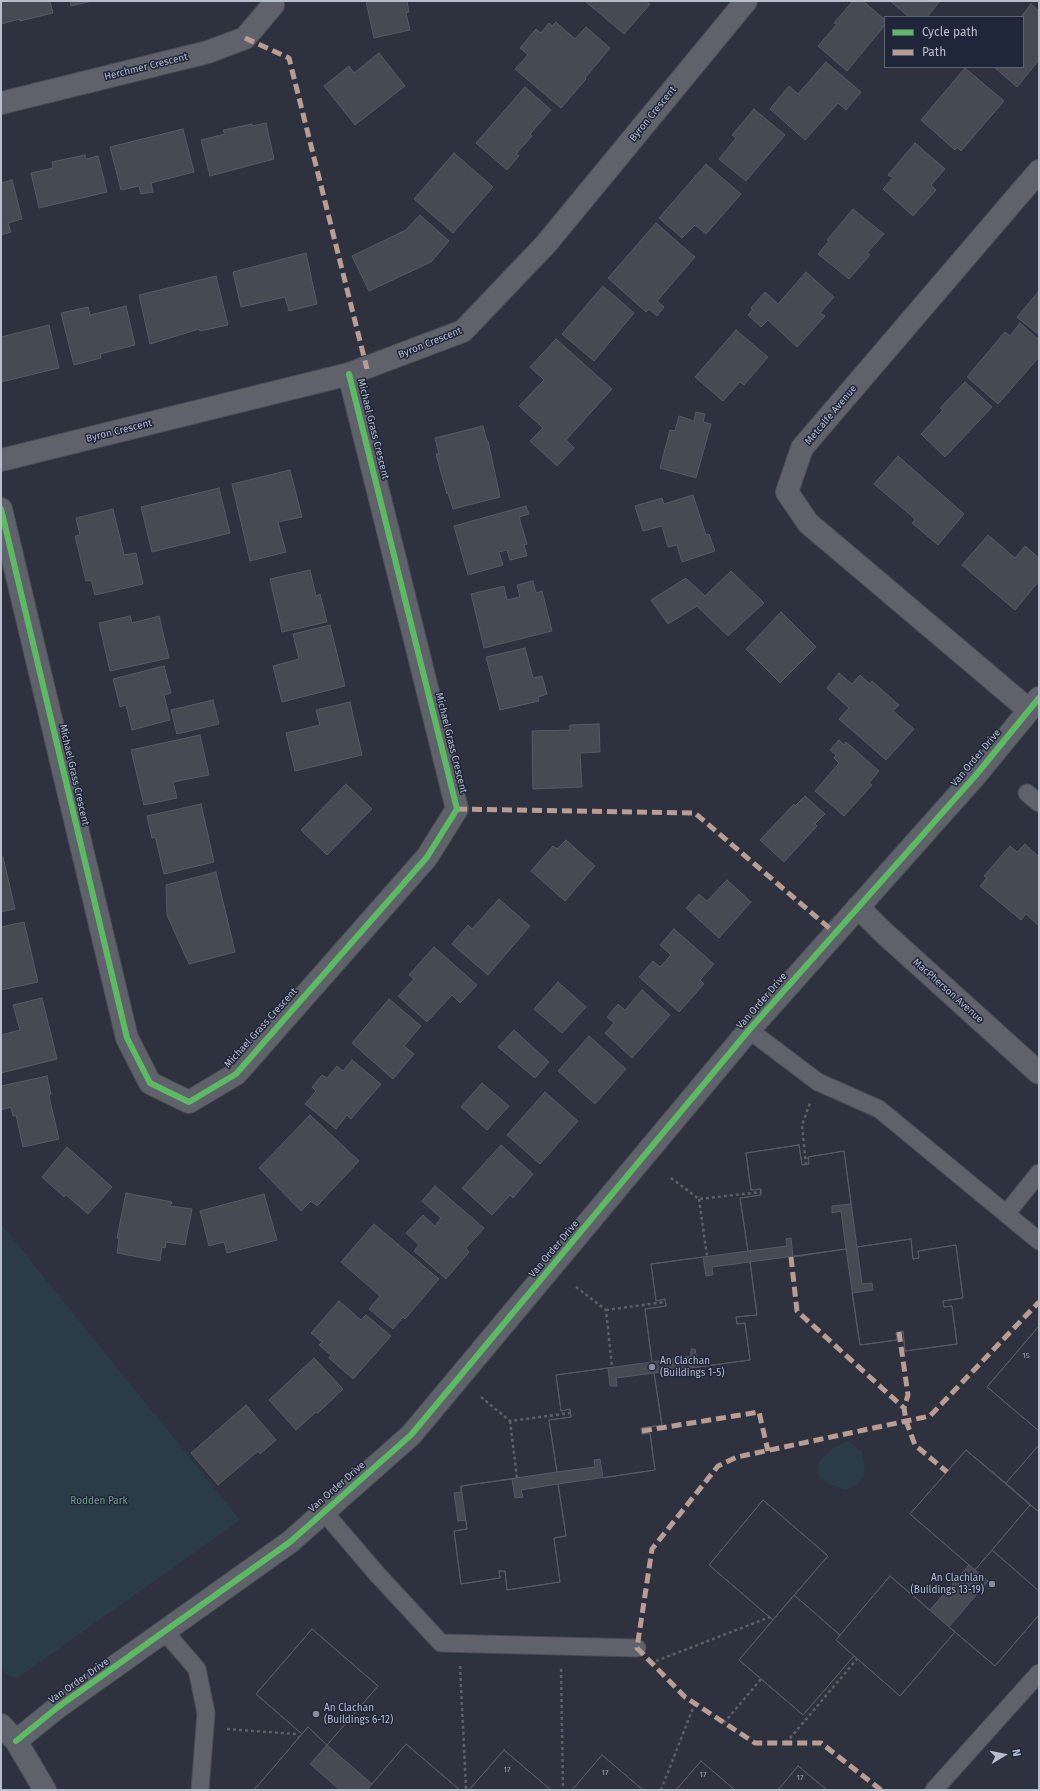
<!DOCTYPE html>
<html>
<head>
<meta charset="utf-8">
<style>
	body { margin:0 }
	#map { position:relative; width:1040px; height:1791px; overflow:hidden; background:#2e323e; font-family:"Fira Sans",sans-serif }
	canvas { display:block }
	.frame { position:absolute; inset:0; border:2px solid #b9becd; pointer-events:none }
	.legend { position:absolute; left:884px; top:16px; width:140px; height:52px; box-sizing:border-box; background:#20263a; border:1px solid #5d6375; margin:0; padding:5px 7px; list-style:none; font-size:12px; color:#b9becd }
	.legend li { display:flex; align-items:center; gap:8px; height:20px }
	.legend b { width:20px; border:1px solid #5d6375 }
	.north { position:absolute; left:984px; top:1735px; width:40px; height:40px; -webkit-text-stroke:3px #20263a; paint-order:stroke; rotate:80deg; font-size:11px; font-weight:700; line-height:16px; text-align:center; color:#b9becd }
	.north::after { content:''; display:block; margin:auto; width:14px; height:18px; background:#b9becd; clip-path:polygon(50% 0,100% 100%,50% 72%,0 100%) }
</style>
</head>
<body>
<div id="map">
<canvas width="1040" height="1791"></canvas>
<div class="frame"></div>
<ul class="legend">
<li><b style="height:5px;background:#5cba63"></b>Cycle path</li>
<li><b style="height:5px;background:#b99d93"></b>Path</li>
</ul>
<div class="north">N</div>
</div>
<script>
const ctx = document.querySelector('canvas').getContext('2d');
ctx.lineJoin = 'round';
function fill(path, color) {
  ctx.fillStyle = color;
  ctx.fill(path, 'evenodd');
}
function shape(rows) {
  const path = new Path2D();
  for (const r of rows) {
    path.moveTo(r[0], r[1]);
    for (let i = 2; i < r.length; i += 2) path.lineTo(r[i], r[i + 1]);
  }
  return path;
}
function trace(path, color, width, dash) {
  ctx.strokeStyle = color;
  ctx.lineWidth = width;
  ctx.lineCap = dash ? 'butt' : 'round';
  ctx.setLineDash(dash || []);
  ctx.stroke(path);
}
function drawText(font, color, halo, rows, align = 'center') {
  ctx.font = font + ' "Fira Sans",sans-serif';
  ctx.lineWidth = 3;
  ctx.setLineDash([]);
  ctx.textBaseline = 'middle';
  ctx.strokeStyle = halo;
  ctx.fillStyle = color;
  for (const [text, x, y, turn = 0] of rows) {
    ctx.save();
    ctx.translate(x, y);
    ctx.rotate((+turn || 0) * Math.PI / 180);
    ctx.textAlign = isNaN(turn) ? turn : align;
    if (halo) ctx.strokeText(text, 0, 0);
    ctx.fillText(text, 0, 0);
    ctx.restore();
  }
}
fill(shape([
	[1,1224,240,1520,22,1675,15,1678,6,1674,1,1669],
	[848,1441,862,1452,865,1467,864,1476,859,1483,846,1490,826,1483,819,1476,818,1468,821,1459,833,1448]
]), '#2a3c45');
const building = shape([
	[1,1,50,1,53,13,20,21,20,19,1,24,1,1],
	[70,1,92,1,71,6,70,1],
	[366,1,407,1,409,12,406,13,410,30,374,38,366,1],
	[585,1,646,1,650,4,624,34,585,1],
	[853,1,863,1,885,20,885,25,847,71,818,46,837,24,834,23,853,1],
	[890,1,940,1,927,17,909,17,890,1],
	[1031,4,1039,11,1039,60,1017,87,994,67,1023,67,1023,17,1021,17,1031,4],
	[556,22,575,39,586,27,610,48,585,78,586,79,561,108,515,69,528,55,520,48,536,29,541,33,549,23,552,26,556,22],
	[379,53,405,86,355,125,324,86,349,66,354,73,379,53],
	[826,62,861,92,846,110,838,103,805,140,770,109,789,86,798,94,826,62],
	[965,68,1004,101,961,151,957,147,955,150,921,120,965,68],
	[525,87,551,110,530,134,532,136,516,154,519,156,507,170,476,143,525,87],
	[754,109,785,135,746,181,719,159,736,138,732,135,754,109],
	[266,123,274,159,210,176,201,140,225,134,223,130,252,124,252,126,266,123],
	[183,129,194,172,151,183,153,192,141,194,139,186,121,190,110,147,183,129],
	[915,143,945,169,931,185,936,190,913,216,883,189,893,178,888,175,915,143],
	[454,153,493,187,453,233,414,199,454,153],
	[85,155,86,159,98,156,107,192,39,208,31,173,53,168,52,162,85,155],
	[706,164,741,194,706,234,695,225,682,238,659,218,706,164],
	[12,180,22,219,8,223,11,232,1,235,1,183,12,180],
	[853,209,884,234,867,253,870,255,849,279,818,254,829,241,827,240,853,209],
	[420,215,449,241,431,262,369,291,352,256,406,230,420,215],
	[656,223,695,257,657,301,664,307,657,316,649,309,646,312,608,278,656,223],
	[306,253,317,304,289,311,285,297,241,307,233,272,306,253],
	[806,272,834,297,820,313,825,316,797,347,768,320,761,327,748,315,753,309,751,308,765,292,778,304,806,272],
	[216,276,228,325,200,331,199,329,150,344,139,295,216,276],
	[603,286,634,313,594,361,562,334,603,286],
	[1039,291,1039,335,1017,317,1039,291],
	[126,306,135,345,100,354,101,358,74,365,61,313,88,307,90,315,126,306],
	[1020,323,1039,340,1039,357,998,404,967,377,1005,332,1010,336,1020,323],
	[49,325,59,368,1,382,1,337,49,325],
	[736,330,768,357,744,385,740,382,723,401,695,377,736,330],
	[556,339,612,389,566,440,574,448,557,466,530,441,543,428,519,406,544,380,530,367,556,339],
	[965,382,992,407,945,457,921,434,943,410,940,408,965,382],
	[696,412,705,414,703,422,711,424,696,478,660,468,670,430,675,431,679,416,694,421,696,412],
	[483,426,487,441,488,441,500,497,453,509,448,493,447,494,436,454,439,454,435,438,483,426],
	[898,456,964,514,938,545,912,523,915,520,913,517,874,484,898,456],
	[290,470,302,517,278,522,286,552,250,561,232,484,290,470],
	[219,488,230,533,152,552,141,507,219,488],
	[693,495,706,535,709,534,715,551,682,562,677,545,668,547,662,526,643,531,635,506,662,498,664,504,693,495],
	[526,506,529,514,519,517,527,544,524,545,527,556,510,560,507,550,499,552,503,565,468,575,454,526,526,506],
	[113,509,124,555,136,553,143,584,95,595,91,580,86,581,75,536,80,535,76,518,113,509],
	[988,535,1015,558,1025,546,1039,558,1039,581,1015,610,962,565,988,535],
	[310,570,316,596,320,594,327,622,282,632,270,579,310,570],
	[731,571,764,603,728,636,697,606,668,624,651,600,686,578,705,596,731,571],
	[533,581,536,593,542,591,552,631,484,648,471,594,504,586,507,600,520,597,517,585,533,581],
	[781,612,816,647,780,683,746,649,781,612],
	[130,616,132,623,159,616,169,658,110,671,99,623,130,616],
	[330,625,345,686,282,702,273,666,299,659,293,634,330,625],
	[525,648,533,678,542,676,547,694,538,697,539,701,500,710,486,657,525,648],
	[164,666,171,693,164,695,170,720,132,730,126,705,120,707,113,679,164,666],
	[839,673,852,684,860,675,870,684,872,681,899,705,893,711,914,729,886,760,839,719,849,708,827,688,839,673],
	[213,700,219,724,177,734,171,710,213,700],
	[350,702,362,755,295,771,286,733,320,725,316,710,350,702],
	[599,724,600,752,580,753,582,787,533,789,532,731,570,730,570,725,599,724],
	[200,735,209,775,173,782,177,798,144,805,131,750,200,735],
	[839,740,844,745,846,742,879,771,869,783,872,785,844,816,815,791,839,763,834,758,836,755,830,750,839,740],
	[346,784,372,809,327,855,301,830,346,784],
	[805,796,825,814,815,824,817,826,784,862,760,840,794,804,795,806,805,796],
	[201,804,214,862,164,874,156,840,155,837,152,838,147,816,201,804],
	[566,840,595,866,565,901,531,871,553,846,557,849,566,840],
	[1025,844,1039,857,1039,926,1026,914,1021,920,980,886,987,878,984,876,1010,846,1017,852,1025,844],
	[3,857,15,909,1,912,1,858,3,857],
	[216,872,235,952,189,964,167,915,166,885,216,872],
	[727,880,751,902,719,938,686,908,699,894,707,901,727,880],
	[499,899,530,926,488,975,452,944,468,925,472,929,499,899],
	[24,922,38,982,1,990,1,927,24,922],
	[674,929,714,964,700,980,704,984,679,1012,639,977,653,961,660,967,671,955,660,945,674,929],
	[434,947,477,985,460,1003,452,995,427,1022,398,996,414,979,409,975,434,947],
	[558,982,586,1007,562,1033,534,1009,558,982],
	[642,990,670,1015,632,1058,605,1033,614,1023,607,1017,618,1004,625,1010,642,990],
	[42,998,57,1059,1,1073,1,1035,20,1030,13,1005,42,998],
	[389,999,421,1026,404,1046,414,1054,393,1079,352,1043,389,999],
	[514,1030,549,1062,535,1078,498,1047,514,1030],
	[589,1036,626,1069,595,1104,558,1071,589,1036],
	[352,1060,381,1084,351,1119,347,1115,336,1129,305,1104,316,1091,312,1087,322,1075,327,1078,337,1066,343,1071,352,1060],
	[47,1076,51,1094,49,1096,59,1139,23,1147,16,1115,13,1116,11,1107,1,1110,1,1086,47,1076],
	[482,1083,509,1106,487,1130,461,1107,482,1083],
	[545,1092,578,1121,540,1164,507,1135,545,1092],
	[310,1115,359,1161,317,1206,311,1201,301,1211,259,1168,310,1115],
	[501,1145,533,1174,513,1198,510,1195,492,1215,462,1188,501,1145],
	[799,1145,802,1165,809,1164,808,1157,844,1151,857,1247,911,1239,913,1259,919,1258,918,1251,956,1245,963,1298,943,1301,944,1307,952,1306,957,1344,905,1351,903,1331,896,1333,897,1340,860,1345,846,1249,750,1262,757,1315,736,1317,737,1324,745,1323,750,1360,654,1373,662,1425,641,1428,642,1434,650,1433,655,1470,558,1484,566,1536,554,1538,560,1582,507,1590,505,1571,499,1571,500,1578,461,1584,454,1531,467,1529,466,1520,458,1521,454,1493,461,1492,461,1486,557,1472,549,1420,571,1417,570,1409,561,1411,556,1375,652,1362,645,1309,666,1306,665,1299,656,1301,651,1264,748,1251,740,1198,761,1195,761,1189,751,1190,746,1153,799,1145],
	[799,1145,802,1165,809,1164,808,1157,844,1151,851,1204,832,1206,832,1213,841,1211,846,1249,793,1257,791,1238,786,1239,787,1246,748,1251,740,1198,761,1195,761,1189,751,1190,746,1153,799,1145],
	[67,1147,112,1187,88,1214,66,1195,64,1197,42,1177,67,1147],
	[435,1186,484,1228,466,1248,469,1252,446,1279,414,1251,419,1245,406,1233,423,1215,435,1226,441,1218,422,1201,435,1186],
	[126,1193,172,1202,170,1206,192,1209,185,1245,166,1242,165,1248,162,1247,160,1261,117,1253,119,1239,117,1238,126,1193],
	[264,1194,277,1240,227,1253,224,1242,209,1246,200,1211,264,1194],
	[374,1224,439,1279,405,1319,403,1317,393,1329,369,1309,380,1296,341,1262,374,1224],
	[911,1239,913,1259,919,1258,918,1251,956,1245,963,1298,943,1301,944,1307,952,1306,957,1344,905,1351,903,1331,896,1333,897,1340,860,1345,852,1293,873,1290,872,1283,862,1284,857,1247,911,1239],
	[703,1257,706,1276,713,1275,712,1267,750,1262,757,1315,736,1317,737,1324,745,1323,750,1360,698,1367,695,1349,691,1349,691,1356,652,1362,645,1309,666,1306,665,1299,656,1301,651,1264,703,1257],
	[339,1301,361,1320,366,1315,391,1336,353,1379,329,1358,331,1355,319,1345,322,1342,311,1333,339,1301],
	[1039,1326,1039,1431,987,1387,1039,1326],
	[1039,1326,1039,1431,987,1387,1039,1326],
	[314,1358,343,1389,320,1411,318,1413,316,1412,296,1430,269,1400,314,1358],
	[608,1368,610,1386,617,1386,616,1378,654,1373,662,1425,641,1428,642,1434,650,1433,655,1470,603,1478,600,1459,594,1460,595,1467,557,1472,549,1420,571,1417,570,1409,561,1411,556,1375,608,1368],
	[246,1405,276,1440,260,1454,258,1451,218,1485,191,1453,246,1405],
	[1039,1445,1039,1512,1030,1505,992,1550,1039,1591,1039,1615,995,1666,955,1632,900,1696,854,1656,803,1715,739,1660,773,1620,709,1565,763,1500,828,1556,794,1595,840,1635,890,1576,930,1610,969,1565,910,1514,966,1450,1006,1483,1039,1445],
	[1039,1445,1039,1512,1006,1483,1039,1445],
	[966,1450,1030,1505,975,1570,910,1514,966,1450],
	[512,1479,515,1498,523,1497,521,1490,558,1484,566,1536,554,1538,560,1582,507,1590,505,1571,499,1571,500,1578,461,1584,454,1531,467,1529,461,1486,512,1479],
	[763,1500,828,1556,773,1620,709,1565,763,1500],
	[992,1550,1039,1591,1039,1615,995,1666,949,1627,988,1581,975,1570,992,1550],
	[890,1576,955,1632,900,1696,836,1640,890,1576],
	[794,1595,840,1635,836,1640,854,1656,803,1715,739,1660,794,1595],
	[312,1629,378,1686,327,1745,372,1784,406,1744,460,1790,254,1790,302,1734,256,1694,312,1629],
	[312,1629,378,1686,327,1745,308,1727,302,1734,256,1694,312,1629],
	[308,1727,327,1745,310,1764,340,1790,254,1790,308,1727],
	[406,1744,460,1790,367,1790,406,1744],
	[504,1750,551,1790,469,1790,504,1750],
	[504,1750,551,1790,469,1790,504,1750],
	[602,1755,643,1790,572,1790,602,1755],
	[602,1755,643,1790,572,1790,602,1755],
	[701,1761,735,1790,676,1790,701,1761],
	[701,1761,735,1790,676,1790,701,1761],
	[798,1766,827,1790,778,1790,798,1766],
	[798,1766,827,1790,778,1790,798,1766]
]);
fill(building, '#464a53');
trace(building, '#565a65', 1);
const lane = shape([
	[1027,793,1039,803],
	[749,1030,818,1082,879,1109,1039,1241],
	[1006,1214,1039,1173],
	[324,1512,377,1574,441,1643,637,1648],
	[165,1632,197,1669,206,1713,200,1790],
	[934,1790,1039,1673]
]);
const street = shape([
	[1,103,208,52,245,38,273,5,272,1],
	[1,460,349,374,463,331,546,244,746,1],
	[1,509,127,1038,150,1083,189,1102,236,1074,427,857,457,809,349,374],
	[1029,710,808,523,787,492,802,448,1039,171],
	[858,907,883,932,1039,1073],
	[1,1725,16,1741,45,1790],
	[16,1741,58,1707,290,1542,411,1435,749,1030,976,775,1039,698]
]);
trace(lane, '#4a4d56', 19);
trace(street, '#4a4d56', 24);
trace(shape([
	[806,1165,802,1125,810,1103],
	[671,1178,699,1199,761,1192],
	[699,1199,707,1256],
	[576,1287,606,1310,612,1367],
	[606,1310,665,1302],
	[481,1397,510,1421,570,1413],
	[510,1421,517,1478],
	[656,1661,770,1617],
	[460,1666,466,1788,468,1790],
	[561,1669,563,1790],
	[724,1723,761,1679],
	[227,1729,295,1734,299,1737],
	[786,1743,857,1659],
	[661,1790,695,1703]
]), '#5c6067', 2.5, [3, 3]);
trace(lane, '#5f626b', 17);
trace(street, '#5f626b', 22);
trace(shape([
	[245,38,289,58,367,369],
	[457,809,695,813,835,933],
	[791,1257,797,1311,904,1408],
	[899,1332,908,1395,904,1408,906,1421,915,1445,947,1472],
	[642,1431,759,1412,768,1451],
	[881,1790,821,1743,755,1743,685,1697,637,1648,652,1549,718,1466,737,1457,930,1416,1039,1302]
]), '#b99d93', 5, [10, 5]);
trace(shape([
	[1,509,127,1038,150,1083,189,1102,236,1074,427,857,457,809,349,374],
	[16,1741,58,1707,290,1542,411,1435,749,1030,976,775,1039,698]
]), '#5cba63', 6);
for (const [x, y, r, color] of [
	[652,1367,4,"#888d9b"],
	[992,1584,4,"#888d9b"],
	[316,1714,4,"#888d9b"]
]) {
  const dot = new Path2D();
  dot.arc(x, y, r, 0, 2 * Math.PI);
  ctx.fillStyle = color;
  ctx.fill(dot);
  trace(dot, '#20263a', 1.5);
}
drawText('8px', '#9ca1ae', null, [
	["15",1026,1356],
	["17",507,1770],
	["17",605,1773],
	["17",703,1775],
	["17",800,1778]
]);
drawText('10px', '#b9becd', '#20263a', [
	["Herchmer Crescent",146,67,-14],
	["Byron Crescent",653,114,-51],
	["Byron Crescent",430,343,-22],
	["Metcalfe Avenue",831,415,-50],
	["Michael Grass Crescent",373,429,76],
	["Byron Crescent",119,431,-14],
	["Michael Grass Crescent",451,743,76],
	["Van Order Drive",976,758,-50],
	["Michael Grass Crescent",74,775,77],
	["MacPherson Avenue",948,991,42],
	["Van Order Drive",762,1001,-49],
	["Michael Grass Crescent",261,1028,-48],
	["Van Order Drive",554,1249,-50],
	["Van Order Drive",337,1487,-41],
	["Van Order Drive",79,1681,-35]
]);
drawText('10px', '#b9becd', '#20263a', [
	["An Clachan",660,1361],
	["(Buildings 1-5)",660,1373],
	["An Clachlan",984,1578,"right"],
	["(Buildings 13-19)",984,1590,"right"],
	["An Clachan",324,1708],
	["(Buildings 6-12)",324,1720]
], 'left');
drawText('10px', '#709f82', '#20263a', [
	["Rodden Park",99,1501]
]);
</script>
</body>
</html>
